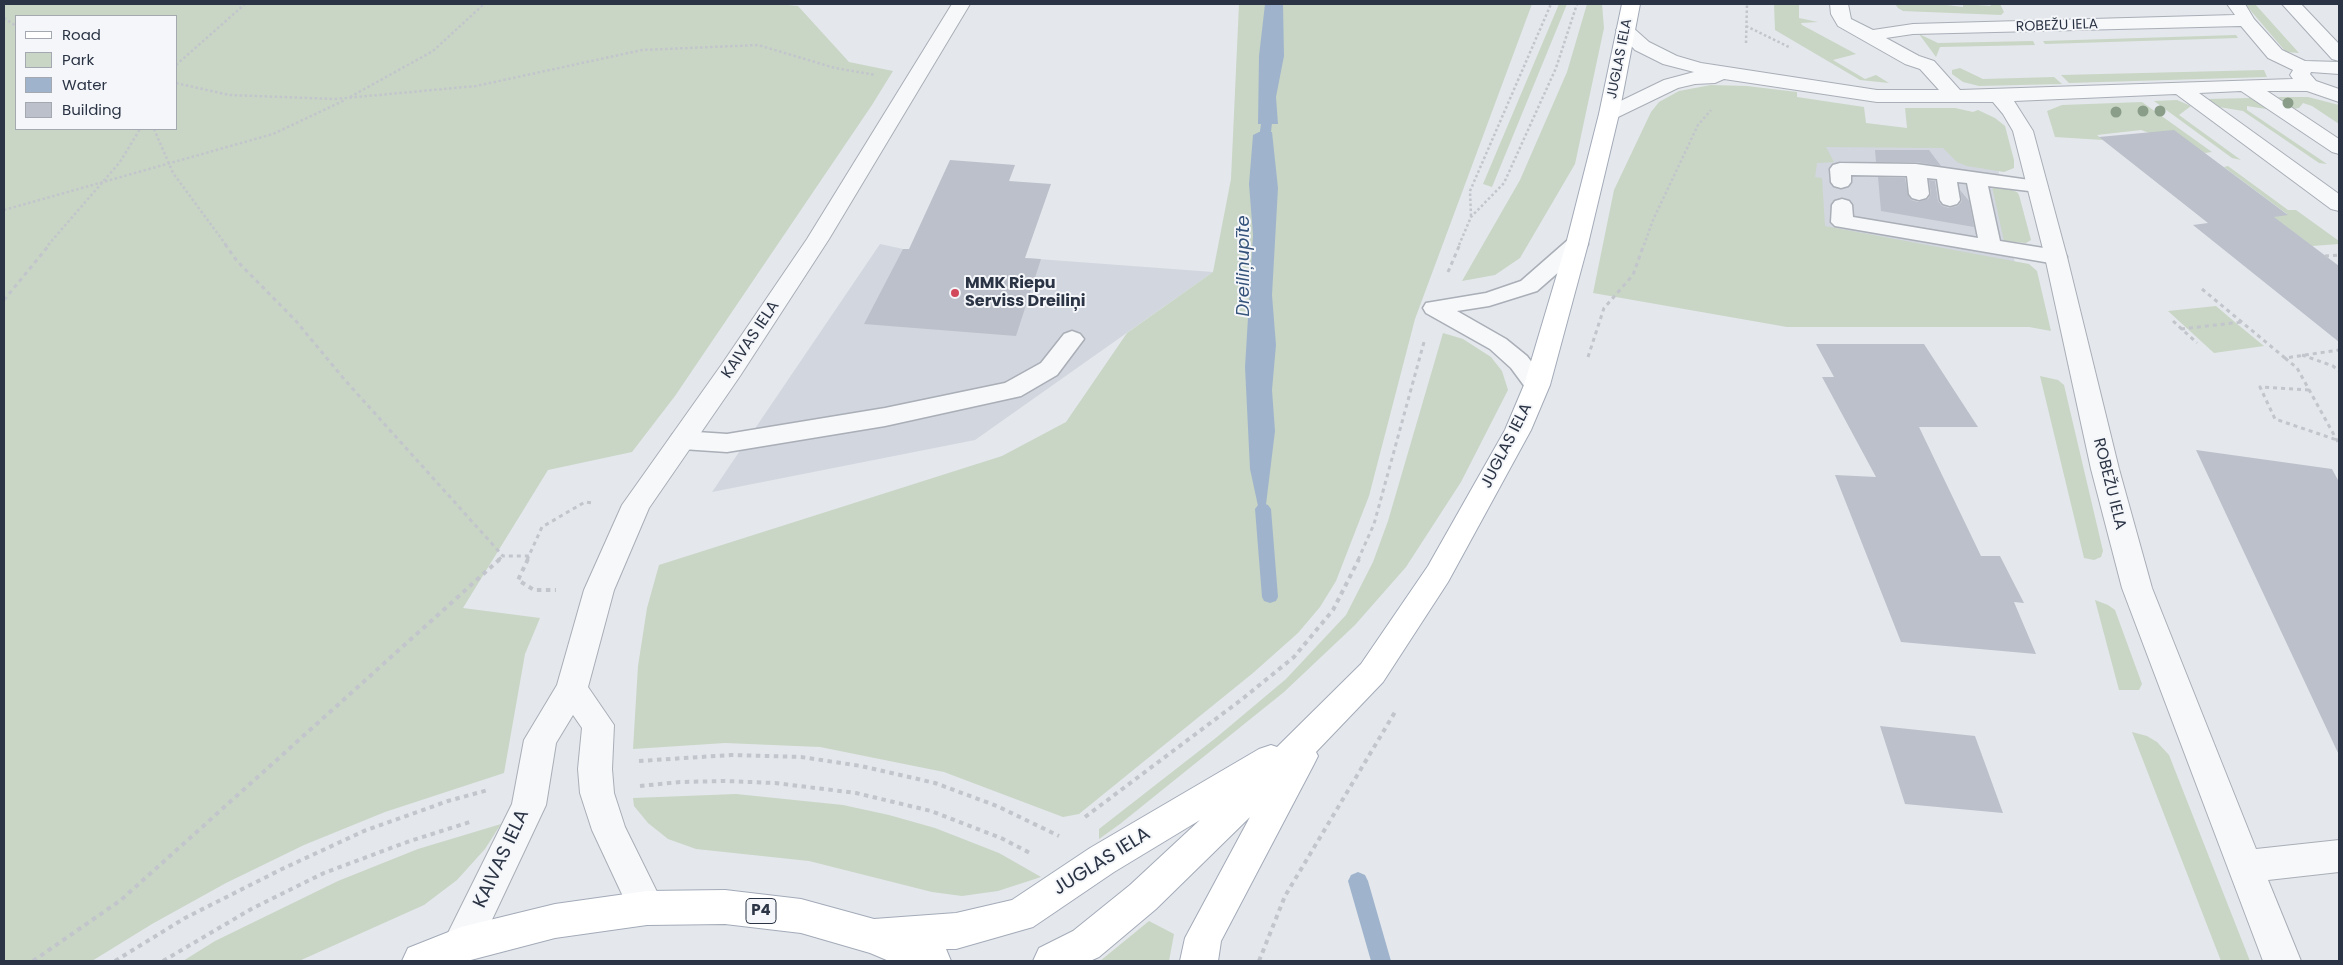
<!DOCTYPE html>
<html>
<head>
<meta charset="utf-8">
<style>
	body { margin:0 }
	#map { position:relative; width:2343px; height:965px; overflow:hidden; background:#e4e7ec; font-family:Poppins,sans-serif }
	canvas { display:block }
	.frame { position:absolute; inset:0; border:5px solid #2b3445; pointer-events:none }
	.legend { position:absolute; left:15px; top:15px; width:162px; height:115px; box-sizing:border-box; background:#f4f6f9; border:1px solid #a4a8b1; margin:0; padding:6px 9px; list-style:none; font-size:15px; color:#2b3445 }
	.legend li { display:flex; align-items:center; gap:10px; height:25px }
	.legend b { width:25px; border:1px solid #a4a8b1 }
</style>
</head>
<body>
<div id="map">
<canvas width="2343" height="965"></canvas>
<div class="frame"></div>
<ul class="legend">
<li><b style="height:6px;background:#fff"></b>Road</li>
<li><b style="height:14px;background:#c9d6c5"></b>Park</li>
<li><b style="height:14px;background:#9fb4cc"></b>Water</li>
<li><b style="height:14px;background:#bbc0ca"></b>Building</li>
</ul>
</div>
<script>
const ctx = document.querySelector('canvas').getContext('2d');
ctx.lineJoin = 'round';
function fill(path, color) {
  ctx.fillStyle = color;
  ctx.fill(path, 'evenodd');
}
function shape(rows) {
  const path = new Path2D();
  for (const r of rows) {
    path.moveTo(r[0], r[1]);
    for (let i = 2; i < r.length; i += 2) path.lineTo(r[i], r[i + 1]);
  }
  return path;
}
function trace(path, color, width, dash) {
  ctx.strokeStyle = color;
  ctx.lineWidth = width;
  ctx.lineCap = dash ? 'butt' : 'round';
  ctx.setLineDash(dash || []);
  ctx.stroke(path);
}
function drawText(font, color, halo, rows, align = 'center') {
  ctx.font = font + ' Poppins,sans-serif';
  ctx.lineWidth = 4;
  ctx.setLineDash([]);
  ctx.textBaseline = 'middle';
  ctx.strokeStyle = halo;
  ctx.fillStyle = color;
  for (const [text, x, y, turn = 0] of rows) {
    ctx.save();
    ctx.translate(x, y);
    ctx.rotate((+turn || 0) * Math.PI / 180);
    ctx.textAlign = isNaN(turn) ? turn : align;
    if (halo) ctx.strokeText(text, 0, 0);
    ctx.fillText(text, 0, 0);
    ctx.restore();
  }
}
fill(shape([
	[1808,144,1994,145,2015,264,1813,229],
	[880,244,903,249,1213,272,975,440,712,492]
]), '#d2d6de');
fill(shape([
	[4,4,778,4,798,6,849,62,893,71,872,105,675,396,632,452,548,470,463,608,540,618,525,654,504,773,385,812,304,845,226,883,152,924,92,961,4,961],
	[16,16,176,16,176,129,16,129],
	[1239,4,1532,4,1415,319,1369,496,1336,581,1320,607,1298,633,1253,673,1079,814,1063,817,944,772,820,747,725,743,633,749,638,666,647,608,659,565,1002,456,1066,422,1127,333,1213,272,1231,179],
	[1559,4,1567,4,1492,187,1483,184],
	[1587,4,1602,4,1604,28,1575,164,1520,258,1495,275,1462,281,1520,180,1567,72],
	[1774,4,1799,4,1799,18,1818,22,1801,23,1802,25,1856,54,1833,60,1865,79,1876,75,1889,83,1860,80,1775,30],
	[1895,4,1939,4,1963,7,1963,4,1991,6,1990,4,2000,4,2004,12,2001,15,1903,11,1898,8],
	[2245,4,2255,4,2299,53,2286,52],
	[1919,34,1938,43,2033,41,2035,45,1940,47,1936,57],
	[2236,35,2238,38,2045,44,2043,41],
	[1960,68,1983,79,2054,77,2062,84,1979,86,1963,82,1952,74,1952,70],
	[2264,70,2267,77,2069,83,2061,75],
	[1711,85,1747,86,1797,92,1797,97,1864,107,1866,123,1907,128,1905,108,1955,108,1973,112,1978,110,1995,118,2005,126,2014,160,2014,168,2004,172,1967,166,1957,162,1943,148,1826,147,1834,162,1817,163,1815,177,1822,178,1825,226,2029,264,2037,271,2051,331,2029,327,1787,327,1593,293,1614,190,1651,112,1659,102,1679,91],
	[2278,97,2308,97,2339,105,2339,124,2312,106,2303,103,2299,108,2292,109],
	[2250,98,2268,107,2266,109,2247,106,2247,110,2327,164,2319,163,2243,111,2213,106,2207,99],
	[2177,100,2191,106,2179,115,2241,160,2232,158,2154,101],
	[2142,102,2212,152,2205,153,2141,130,2097,135,2103,140,2055,137,2047,111,2062,105],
	[2228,166,2288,210,2296,210,2339,241,2339,244,2312,246,2273,217,2287,214,2224,167],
	[1992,186,2006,188,2017,192,2019,195,2031,240,2026,243,2004,241],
	[2216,306,2236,323,2264,346,2214,353,2168,311],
	[1443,333,1463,339,1491,357,1502,371,1508,390,1461,482,1406,567,1355,625,1284,692,1120,824,1099,839,1099,829,1217,737,1286,679,1346,615,1373,562,1388,521],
	[2040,376,2058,380,2064,385,2103,551,2101,557,2094,560,2084,558],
	[2095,600,2108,605,2115,610,2142,684,2139,690,2119,690],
	[2132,732,2147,736,2157,742,2169,755,2250,961,2221,961],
	[736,794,843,805,889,815,935,828,999,853,1041,877,998,891,962,896,932,892,809,861,696,849,668,839,648,823,634,806,633,798],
	[501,824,485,849,457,880,424,905,299,961,183,961,215,941,338,881,418,849],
	[1149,921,1174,934,1169,961,1100,961]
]), '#c9d6c5');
fill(shape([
	[1265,4,1283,4,1284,56,1276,97,1278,124,1258,124,1259,56],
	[1259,132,1272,132,1278,188,1272,295,1276,345,1272,390,1275,431,1263,529,1250,469,1245,367,1253,235,1249,184,1253,135]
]), '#9fb4cc');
fill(shape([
	[1269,101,1274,104,1269,151,1263,154,1257,151,1264,104,1269,101],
	[1263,503,1268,505,1271,509,1278,597,1276,601,1270,603,1264,601,1262,597,1255,509,1258,505,1263,503],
	[1358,872,1365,875,1368,881,1391,961,1371,961,1348,881,1351,875,1358,872]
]), '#9fb4cc');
fill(shape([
	[2174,130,2288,215,2274,217,2339,266,2339,342,2193,225,2208,223,2099,137],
	[1875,150,1929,150,1941,166,1916,162,1876,162],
	[950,160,1015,165,1009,181,1051,184,1025,258,1041,259,1016,336,864,324,903,249,909,249],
	[1878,177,1905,178,1908,195,1911,200,1918,202,1928,199,1931,194,1929,180,1935,181,1938,201,1942,206,1949,208,1958,206,1962,201,1960,190,1969,201,1974,227,1881,211],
	[1816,344,1924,344,1978,427,1919,427,1981,556,2000,556,2024,603,2014,602,2036,654,1901,642,1835,475,1876,477,1822,377,1834,377],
	[2196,450,2332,469,2339,482,2339,755],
	[1880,726,1975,736,2003,813,1905,804]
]), '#bbc0ca');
const lane = shape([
	[1840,163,1916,164,2044,182,2047,186,2044,190,2037,192,1988,186,2000,241,2056,250,2064,252,2067,257,2064,262,2056,264,1835,226,1831,222,1832,205,1835,201,1842,199,1849,201,1852,205,1853,217,1978,238,1967,183,1957,182,1960,200,1957,204,1950,206,1943,204,1940,200,1937,179,1927,178,1929,194,1926,198,1919,200,1912,198,1909,194,1907,176,1851,175,1851,182,1848,186,1841,188,1834,186,1831,182,1830,169,1833,165,1840,163],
	[1577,238,1585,239,1588,244,1585,249,1537,291,1489,306,1457,311,1506,339,1527,356,1549,385,1546,391,1537,393,1528,391,1511,368,1490,349,1426,313,1423,308,1426,303,1486,293,1521,281,1569,239,1577,238],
	[1072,331,1080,334,1084,339,1057,375,1021,396,1012,398,885,426,727,452,682,449,673,446,669,440,673,434,682,431,727,434,885,408,1005,383,1041,363,1064,334,1072,331]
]);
const street = shape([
	[952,4,970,4,829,239,740,376,649,508,614,590,588,687,614,725,612,769,614,793,625,827,665,908,660,920,647,925,634,920,592,830,580,793,578,769,582,728,573,715,556,743,546,805,474,958,465,961,457,961,448,958,442,945,512,804,524,740,557,685,584,590,622,505,722,364,807,239,952,4],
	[1830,4,1848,4,1851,19,1873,30,1913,24,2235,15,2227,4,2245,4,2254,19,2282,50,2305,61,2339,62,2339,74,2311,72,2310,74,2316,81,2339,89,2339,102,2307,91,2267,91,2339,139,2339,154,2332,152,2241,91,2199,93,2339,194,2339,211,2331,209,2176,94,2014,101,2033,131,2067,257,2119,469,2152,588,2256,849,2339,840,2339,872,2268,880,2301,961,2263,961,2122,588,2091,469,2045,257,2013,131,2003,114,1993,102,1877,102,1724,79,1715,83,1695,84,1678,88,1616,118,1609,120,1602,118,1599,114,1602,110,1664,80,1694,72,1663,64,1635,50,1616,30,1619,26,1625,25,1631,26,1649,42,1677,56,1701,63,1877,90,1939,90,1920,69,1905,64,1838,26,1831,14,1830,4],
	[2241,26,2268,58,2293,70,2290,75,2293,79,1960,90,1934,61,1919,56,1886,38,1913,34,2241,26],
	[2282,4,2301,4,2339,44,2339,61,2332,59,2282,4]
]);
const primary = shape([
	[1622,4,1640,4,1619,114,1588,244,1550,385,1531,430,1448,582,1383,682,1316,752,1318,756,1313,766,1221,941,1218,961,1180,961,1185,938,1250,817,1156,909,1099,957,1090,961,1033,961,1039,948,1073,931,1130,885,1200,820,1114,872,1033,927,956,949,946,949,951,961,889,961,870,953,801,933,725,924,647,925,555,938,467,961,402,961,408,948,461,927,555,904,647,891,725,890,801,899,874,919,956,913,1012,900,1090,848,1259,749,1271,745,1277,747,1361,664,1428,566,1505,430,1524,385,1566,244,1599,114,1622,4]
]);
trace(lane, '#a9aeb7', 3);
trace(street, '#a9aeb7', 2);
trace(primary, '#a3abb8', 2);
trace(shape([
	[4,18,16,26],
	[1746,26,1791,48],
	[1746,43,1747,4],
	[176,65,245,4],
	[176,83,229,95,335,99,476,86,642,50,758,45,835,68,876,75],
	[350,97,433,51,484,4],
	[154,129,173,173,226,245],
	[4,210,273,134,345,100],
	[1471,216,1470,191,1551,4],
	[48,245,120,162,140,129],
	[1459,245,1471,217,1504,183,1556,68,1577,4],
	[1644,245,1653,220,1698,125,1711,110]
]), '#c2c5cb', 2.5, [2.5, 2.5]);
trace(shape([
	[225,244,237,261,296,321,344,379,503,556,529,556],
	[2325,256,2339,255],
	[1448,272,1460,244],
	[2202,289,2285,358,2339,350],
	[4,300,50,244],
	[2173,321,2197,343],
	[2181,329,2242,322],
	[2302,355,2333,366,2339,371],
	[1588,357,1604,308,1633,275,1644,244],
	[2285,358,2297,368,2339,444],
	[2309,390,2260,387,2275,419,2337,440],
	[498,560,503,556],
	[527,560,542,527,585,502,593,503],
	[1358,560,1374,524,1424,342]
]), '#c2c5cb', 3, [4, 4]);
trace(shape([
	[528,559,518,580,534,590,556,590],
	[639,761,731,755,801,757,861,766,935,783,997,806,1059,836],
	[640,786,680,782,725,781,775,783,856,793,931,811,1001,838,1032,854],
	[1085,817,1241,700,1294,657,1333,610,1359,559],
	[33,961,121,900,500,559],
	[115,961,185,918,282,869,364,831,448,801,488,790],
	[163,961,253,908,324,873,407,842,473,821],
	[1259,961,1285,896,1395,712]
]), '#c2c5cb', 4, [4.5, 4.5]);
fill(lane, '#f7f8fa');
fill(street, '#f7f8fa');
fill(primary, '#fff');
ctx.fillStyle = '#899d89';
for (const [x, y] of [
	[2288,103],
	[2143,111],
	[2160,111],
	[2116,112]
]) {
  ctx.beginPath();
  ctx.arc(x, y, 5.5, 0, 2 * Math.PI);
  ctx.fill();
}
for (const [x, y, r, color] of [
	[955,293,5,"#d1495b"]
]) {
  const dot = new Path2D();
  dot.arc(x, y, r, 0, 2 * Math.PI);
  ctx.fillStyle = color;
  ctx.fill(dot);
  trace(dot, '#f4f6f9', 2);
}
drawText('14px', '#2b3445', '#f4f6f9', [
	["ROBEŽU IELA",2057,26,-2],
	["JUGLAS IELA",1620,59,-79]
]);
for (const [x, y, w] of [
	[761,911,30]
]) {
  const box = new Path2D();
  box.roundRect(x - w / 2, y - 12.5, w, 25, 4);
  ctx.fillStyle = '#f4f6f9';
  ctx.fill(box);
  trace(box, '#2b3445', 1);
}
drawText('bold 15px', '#2b3445', null, [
	["P4",761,911]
]);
drawText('bold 16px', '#2b3445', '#f4f6f9', [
	["MMK Riepu",965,284],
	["Serviss Dreiliņi",965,302]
], 'left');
drawText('16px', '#2b3445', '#f4f6f9', [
	["KAIVAS IELA",751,340,-56],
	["JUGLAS IELA",1507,446,-63],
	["ROBEŽU IELA",2109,484,76]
]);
drawText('italic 18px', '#34527a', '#f4f6f9', [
	["Dreiliņupīte",1244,266,-90]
]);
drawText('19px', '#2b3445', '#f4f6f9', [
	["KAIVAS IELA",502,859,-65],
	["JUGLAS IELA",1102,862,-32]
]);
</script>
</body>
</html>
